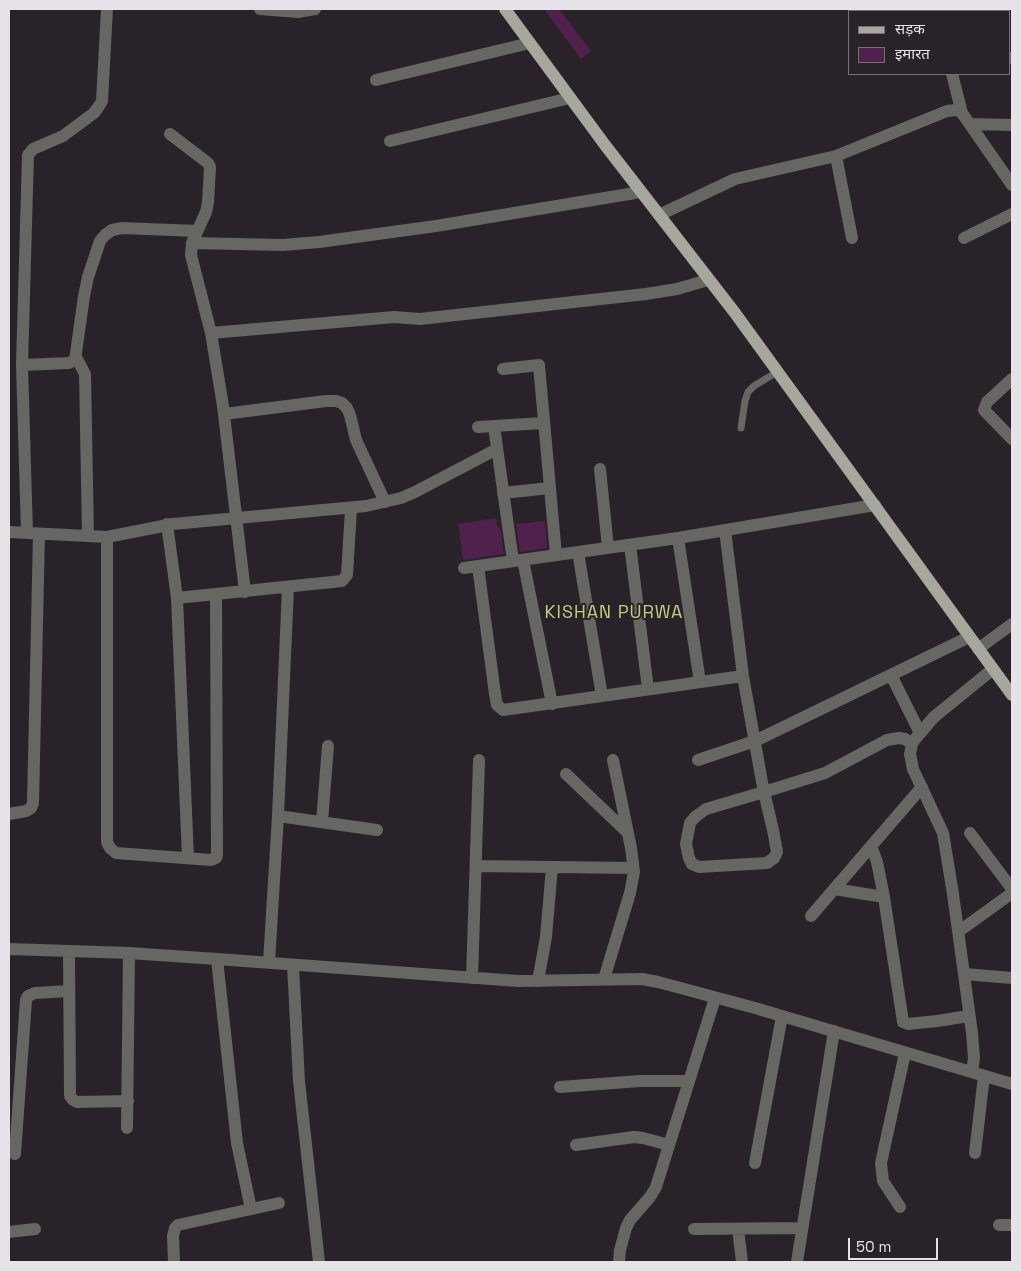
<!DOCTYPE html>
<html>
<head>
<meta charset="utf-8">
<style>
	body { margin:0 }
	#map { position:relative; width:1021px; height:1271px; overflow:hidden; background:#2a2229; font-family:"Space Grotesk","Noto Sans Devanagari",sans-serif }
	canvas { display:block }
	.frame { position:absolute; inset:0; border:10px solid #e7e2e7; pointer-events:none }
	.legend { position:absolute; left:848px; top:10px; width:162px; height:65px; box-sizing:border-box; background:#2a2229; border:1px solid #766f75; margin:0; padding:6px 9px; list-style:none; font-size:15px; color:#e7e2e7 }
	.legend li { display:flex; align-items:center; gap:10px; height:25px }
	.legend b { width:25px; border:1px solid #766f75 }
	.scale { position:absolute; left:848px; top:1238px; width:90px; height:22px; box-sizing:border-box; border:2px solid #e7e2e7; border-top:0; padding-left:6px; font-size:15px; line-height:18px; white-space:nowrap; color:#e7e2e7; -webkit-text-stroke:4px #2a2229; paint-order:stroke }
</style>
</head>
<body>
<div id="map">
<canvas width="1021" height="1271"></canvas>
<div class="frame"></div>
<ul class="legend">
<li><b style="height:6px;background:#a6a89e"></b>सड़क</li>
<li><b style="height:14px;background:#51214e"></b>इमारत</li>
</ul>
<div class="scale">50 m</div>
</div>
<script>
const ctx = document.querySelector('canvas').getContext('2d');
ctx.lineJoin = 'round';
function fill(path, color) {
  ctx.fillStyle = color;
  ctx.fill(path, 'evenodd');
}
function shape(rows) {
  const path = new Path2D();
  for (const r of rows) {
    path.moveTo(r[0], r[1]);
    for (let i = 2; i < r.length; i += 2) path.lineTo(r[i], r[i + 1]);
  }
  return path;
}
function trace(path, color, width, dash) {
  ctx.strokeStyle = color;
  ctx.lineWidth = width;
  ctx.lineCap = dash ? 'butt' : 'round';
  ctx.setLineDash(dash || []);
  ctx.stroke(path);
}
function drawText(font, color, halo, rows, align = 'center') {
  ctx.font = font + ' "Space Grotesk",sans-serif';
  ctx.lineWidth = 4;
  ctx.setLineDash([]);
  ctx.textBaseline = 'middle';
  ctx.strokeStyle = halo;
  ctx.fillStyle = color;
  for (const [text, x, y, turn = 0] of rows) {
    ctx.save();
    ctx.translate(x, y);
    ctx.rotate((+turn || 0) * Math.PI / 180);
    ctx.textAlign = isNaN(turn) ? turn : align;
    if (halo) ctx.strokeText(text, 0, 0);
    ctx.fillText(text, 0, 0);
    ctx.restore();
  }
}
fill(shape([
	[544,9,559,9,591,51,581,59],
	[496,518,497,527,500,527,504,554,463,560,458,524],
	[545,521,547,548,520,552,516,524]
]), '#51214e');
trace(shape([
	[741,428,745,401,748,392,754,386,777,372]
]), '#666662', 7);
trace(shape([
	[260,9,298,12,315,9],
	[935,9,936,11],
	[1010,58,1012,58],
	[952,74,962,113],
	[376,80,530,43],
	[970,124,1012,125],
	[170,134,208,163,210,167,208,203,206,212,192,243,191,255,211,333,223,406,245,592],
	[390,141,570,98],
	[836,156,852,238],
	[659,215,735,179,836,156,947,111,956,110,962,113,1012,185],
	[964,238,1012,214],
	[192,243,283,245,319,242,436,226,641,192],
	[211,333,394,317,420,319,646,294,677,289,708,280],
	[76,357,85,374,88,536],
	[22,365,69,363,75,360,84,296,88,277,100,241,105,235,112,230,122,228,197,231],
	[503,369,539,365,556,555],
	[1012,379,987,402,984,410,1012,439],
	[224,414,326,401,336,401,342,403,347,408,350,415,356,440,385,502],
	[494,426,513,561],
	[478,427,543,423],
	[600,469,608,548],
	[503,493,550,488],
	[167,524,177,598,188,858],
	[725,530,743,676,762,782,764,792,773,830,777,852,774,858,767,863,699,867,692,864,689,858,686,844,690,823,695,817,706,809,764,792,825,773,887,740,899,738,905,739,912,744],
	[9,532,107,537,173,524,366,506,401,498,415,492,497,449],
	[27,533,22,365,28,155,33,149,63,136,94,113,99,106,102,101,107,9],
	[107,537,107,842,110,848,116,853,211,860,216,858,217,855,216,594],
	[678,538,700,682],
	[630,545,648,689],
	[578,552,602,696],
	[523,560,552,704],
	[478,566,495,694,497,705,503,710,743,676],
	[464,568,678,538,875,505],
	[177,598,342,581,347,575,351,509],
	[978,649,1012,624],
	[891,675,920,733],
	[698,760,755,741,969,637],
	[566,774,628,833],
	[9,814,26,811,31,808,33,803,39,534],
	[278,816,377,830],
	[322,822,328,746],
	[970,833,1012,889],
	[871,846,877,862,884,897,903,1022,908,1024,937,1021,969,1016],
	[476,866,633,868],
	[834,889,884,897],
	[811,916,922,787],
	[958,932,1012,893],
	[9,949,129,953,217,959,518,981,642,979,658,982,755,1008,1012,1084],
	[69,951,70,1096,73,1100,77,1102,128,1101],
	[217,959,237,1143,251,1209],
	[269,962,278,816,288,588],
	[293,965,299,1081,319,1262],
	[964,974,1012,978],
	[472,978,479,760],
	[604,979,630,893,634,872,631,848,613,760],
	[538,981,546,937,552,867],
	[972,1072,974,1058,972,1033,953,894,943,833,913,769,910,754,912,744,916,738,934,717,993,669],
	[560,1087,640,1081,689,1081],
	[127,1128,129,953],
	[576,1145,634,1137,643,1138,669,1145],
	[975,1153,984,1076],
	[15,1154,26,1000,28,996,35,993,69,991],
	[755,1163,782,1016],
	[900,1207,883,1181,881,1163,905,1053],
	[999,1225,1012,1225],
	[694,1229,801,1228],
	[738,1229,742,1262],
	[9,1232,35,1229],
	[174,1262,173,1236,175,1228,178,1225,279,1203],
	[619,1262,620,1250,626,1228,630,1220,650,1197,656,1187,715,998],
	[797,1262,834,1031]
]), '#666662', 12);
trace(shape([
	[505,9,605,145,735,313,1012,695]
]), '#a6a89e', 12);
ctx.letterSpacing = '1px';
drawText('18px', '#c1cb7e', '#2a2229', [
	["KISHAN PURWA",614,613]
]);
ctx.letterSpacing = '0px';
</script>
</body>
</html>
